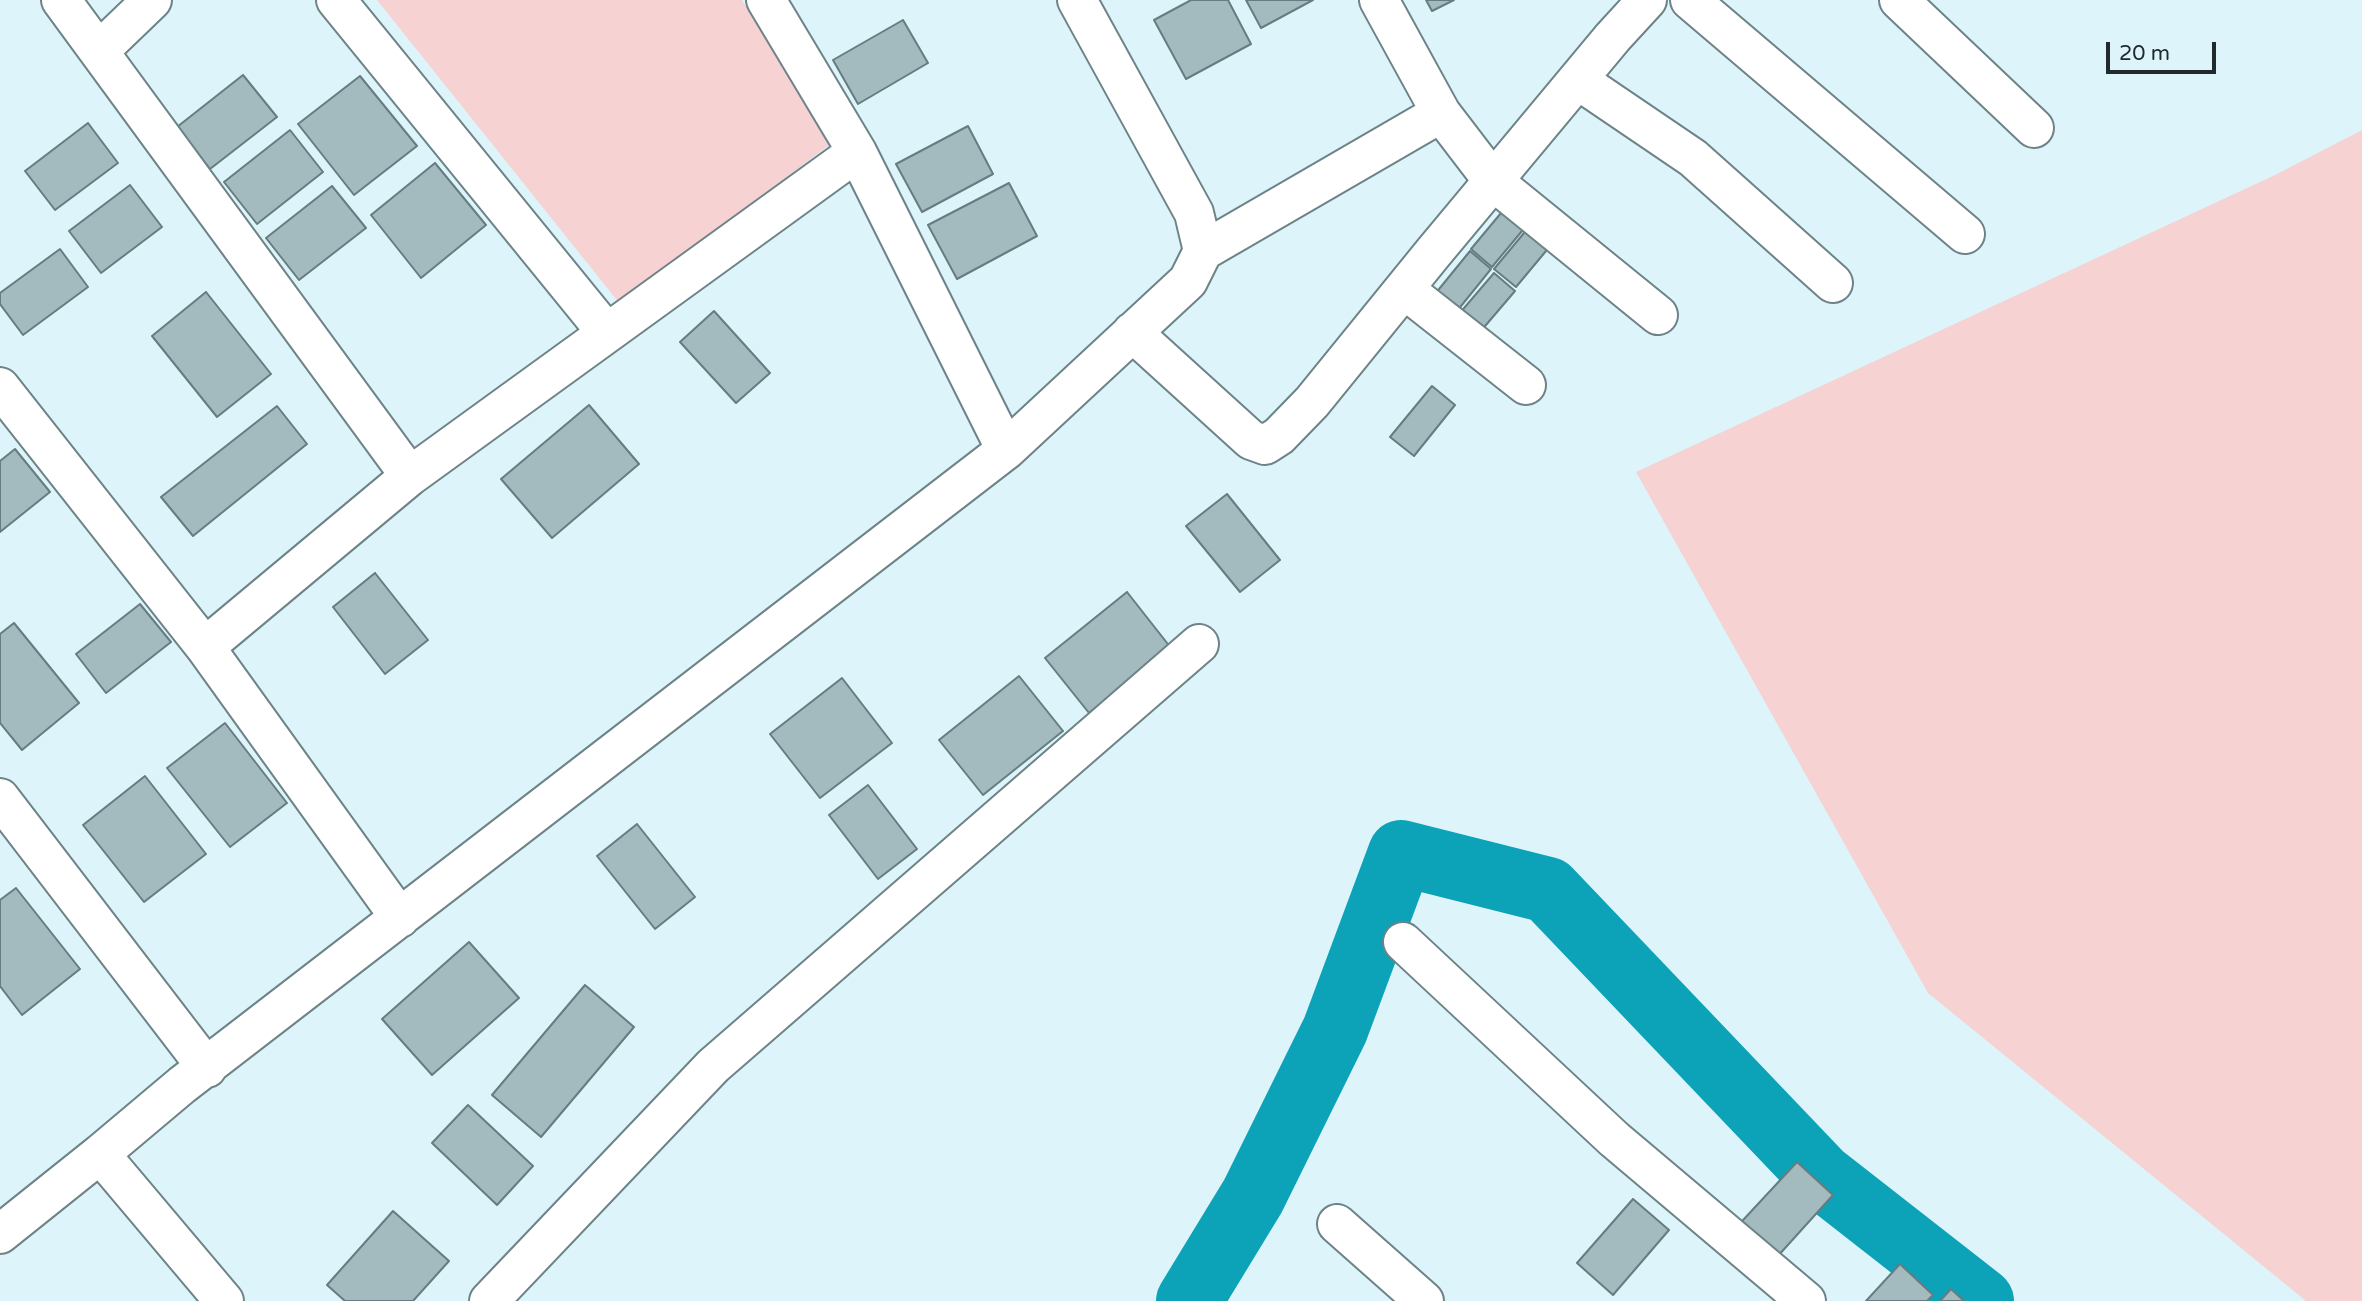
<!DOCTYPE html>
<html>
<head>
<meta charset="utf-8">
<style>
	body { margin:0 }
	#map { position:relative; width:2362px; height:1301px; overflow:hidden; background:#ddf5fa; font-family:"Varela Round",sans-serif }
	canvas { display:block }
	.scale { position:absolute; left:2106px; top:42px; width:110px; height:32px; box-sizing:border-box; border:4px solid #20292b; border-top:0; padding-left:9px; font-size:21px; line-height:24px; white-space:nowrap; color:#20292b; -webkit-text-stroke:5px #ddf5fa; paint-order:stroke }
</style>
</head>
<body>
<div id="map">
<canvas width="2362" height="1301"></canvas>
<div class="scale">20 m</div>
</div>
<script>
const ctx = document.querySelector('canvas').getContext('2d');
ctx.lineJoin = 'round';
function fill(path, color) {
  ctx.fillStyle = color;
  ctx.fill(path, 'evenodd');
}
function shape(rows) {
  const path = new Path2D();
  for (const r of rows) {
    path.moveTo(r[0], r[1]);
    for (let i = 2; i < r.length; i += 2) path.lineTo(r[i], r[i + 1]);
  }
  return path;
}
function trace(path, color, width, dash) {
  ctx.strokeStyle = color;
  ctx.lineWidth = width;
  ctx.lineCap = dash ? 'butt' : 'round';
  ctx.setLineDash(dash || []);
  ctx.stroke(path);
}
fill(shape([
	[377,0,742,0,829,145,620,304],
	[2362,130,2362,1301,2306,1301,1928,993,1636,472,2275,175]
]), '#f6d2d2');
trace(shape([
	[1189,1301,1253,1196,1335,1030,1401,853,1548,890,1821,1176,1981,1301]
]), '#0ca3b8', 66);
const building = shape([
	[1191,0,1228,0,1251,44,1186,79,1154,20,1191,0],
	[1246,0,1313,0,1261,28,1246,0],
	[1426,0,1454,0,1432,11,1426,0],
	[903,20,928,63,858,104,833,60,903,20],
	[243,75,277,117,210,169,177,127,243,75],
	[360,76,417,146,354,195,298,124,360,76],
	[88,123,118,163,55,210,25,171,88,123],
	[968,126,993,174,922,212,896,164,968,126],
	[290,130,323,172,257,224,224,182,290,130],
	[435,163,486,225,421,278,371,215,435,163],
	[1009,183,1037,236,957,279,928,225,1009,183],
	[130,185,162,227,101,273,69,231,130,185],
	[332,186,366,228,299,280,266,238,332,186],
	[1506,207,1527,225,1492,267,1471,249,1506,207],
	[1529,227,1551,245,1516,287,1494,269,1529,227],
	[60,249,88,287,23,335,0,304,0,293,60,249],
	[1470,251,1491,269,1457,311,1435,294,1470,251],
	[1494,273,1515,291,1480,332,1459,314,1494,273],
	[206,292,271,374,217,417,152,336,206,292],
	[714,311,770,373,736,403,680,342,714,311],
	[1432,386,1455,405,1414,456,1390,437,1432,386],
	[589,405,639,464,552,538,501,479,589,405],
	[277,406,307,444,193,536,161,497,277,406],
	[15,449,50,492,0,532,0,461,15,449],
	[1227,494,1280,560,1240,592,1186,526,1227,494],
	[375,573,428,640,385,674,333,607,375,573],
	[1127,592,1171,648,1089,713,1045,658,1127,592],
	[140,604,171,642,106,693,76,654,140,604],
	[14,623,79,703,22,750,0,723,0,634,14,623],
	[1019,676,1063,731,983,795,939,740,1019,676],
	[842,678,892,743,820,798,770,734,842,678],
	[225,723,287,803,230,847,167,768,225,723],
	[145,776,206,854,144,902,83,825,145,776],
	[868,785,917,849,878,879,829,815,868,785],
	[637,824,695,897,655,929,597,856,637,824],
	[16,888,80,969,22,1015,0,986,0,900,16,888],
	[469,942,519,998,432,1075,382,1019,469,942],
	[585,985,634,1027,541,1137,492,1095,585,985],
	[468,1105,533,1166,497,1205,432,1143,468,1105],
	[1797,1162,1833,1195,1768,1267,1731,1233,1797,1162],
	[1633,1199,1669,1230,1613,1295,1577,1263,1633,1199],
	[393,1211,449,1261,413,1301,345,1301,327,1285,393,1211],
	[1900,1264,1933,1295,1927,1301,1866,1301,1900,1264],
	[1951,1289,1964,1301,1940,1301,1951,1289]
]);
fill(building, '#a3babe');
trace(building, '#667c80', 2);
const minor = shape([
	[61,0,410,476],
	[336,0,607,333],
	[766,0,857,152,1006,450],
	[1379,0,1441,113,1493,181,1658,315],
	[1690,0,1965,234],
	[1899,0,2034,128],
	[99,51,152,0],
	[1578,80,1693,158,1833,283],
	[1203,251,1441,113],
	[1404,289,1526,385],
	[1132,332,1251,440,1265,445,1279,436,1312,402,1433,253,1613,37,1647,0],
	[0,387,205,647,400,918],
	[205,647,410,476,857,152],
	[0,798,207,1068],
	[1403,942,1614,1139,1806,1301],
	[100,1154,182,1085,1006,450,1188,281,1203,251,1194,213,1077,0],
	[1337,1224,1424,1301],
	[0,1234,100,1154,224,1301],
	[489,1301,713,1066,1199,644]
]);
trace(minor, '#6d8387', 42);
trace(minor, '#fff', 38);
</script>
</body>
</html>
